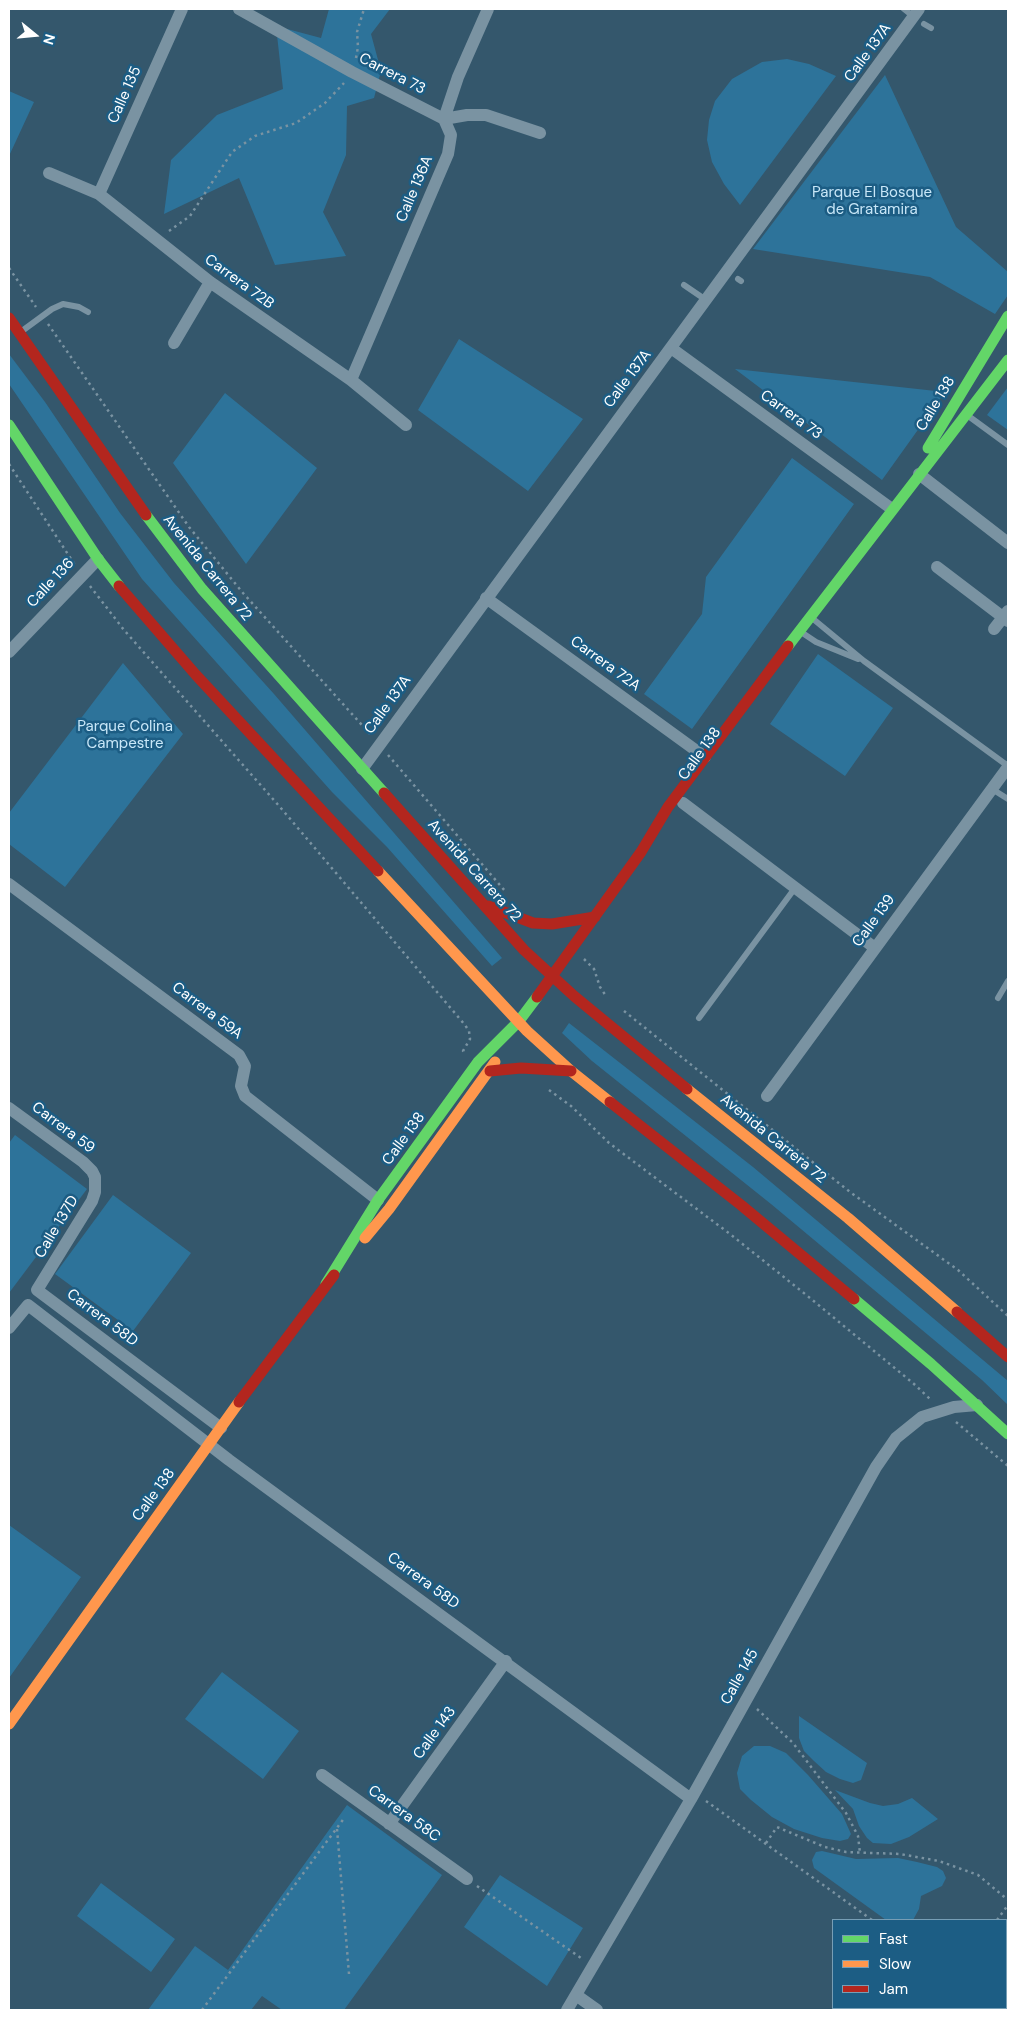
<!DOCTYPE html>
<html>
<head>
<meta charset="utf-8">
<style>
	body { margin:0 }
	#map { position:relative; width:1017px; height:2019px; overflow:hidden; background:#34576c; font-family:"DM Sans",sans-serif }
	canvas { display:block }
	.frame { position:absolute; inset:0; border:10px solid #fff; pointer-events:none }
	.legend { position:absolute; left:832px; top:1919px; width:175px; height:90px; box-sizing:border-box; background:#1c5d84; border:1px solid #779eb5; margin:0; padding:6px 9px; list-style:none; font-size:15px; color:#fff }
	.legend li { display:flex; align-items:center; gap:10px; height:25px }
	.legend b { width:25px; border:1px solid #779eb5 }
	.north { position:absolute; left:10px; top:10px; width:50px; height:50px; -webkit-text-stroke:4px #1c5d84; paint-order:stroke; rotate:107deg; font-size:14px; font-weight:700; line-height:20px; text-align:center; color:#fff }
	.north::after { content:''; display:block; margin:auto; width:18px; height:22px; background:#fff; clip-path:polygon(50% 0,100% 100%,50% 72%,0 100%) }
</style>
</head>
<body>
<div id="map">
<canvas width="1017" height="2019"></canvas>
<div class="frame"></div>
<ul class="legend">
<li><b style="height:6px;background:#63d668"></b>Fast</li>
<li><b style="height:6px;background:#ff974d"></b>Slow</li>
<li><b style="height:6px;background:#b3261e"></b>Jam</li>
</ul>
<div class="north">N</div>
</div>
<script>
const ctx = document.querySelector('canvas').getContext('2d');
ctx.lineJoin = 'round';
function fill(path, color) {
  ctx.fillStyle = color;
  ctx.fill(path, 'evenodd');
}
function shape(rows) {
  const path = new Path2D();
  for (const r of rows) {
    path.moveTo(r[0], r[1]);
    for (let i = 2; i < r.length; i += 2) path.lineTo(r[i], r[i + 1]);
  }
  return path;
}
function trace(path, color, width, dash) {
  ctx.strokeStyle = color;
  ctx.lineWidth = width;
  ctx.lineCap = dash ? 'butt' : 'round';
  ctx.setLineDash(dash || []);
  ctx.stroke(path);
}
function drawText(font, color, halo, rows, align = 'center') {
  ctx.font = font + ' "DM Sans",sans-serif';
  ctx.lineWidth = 5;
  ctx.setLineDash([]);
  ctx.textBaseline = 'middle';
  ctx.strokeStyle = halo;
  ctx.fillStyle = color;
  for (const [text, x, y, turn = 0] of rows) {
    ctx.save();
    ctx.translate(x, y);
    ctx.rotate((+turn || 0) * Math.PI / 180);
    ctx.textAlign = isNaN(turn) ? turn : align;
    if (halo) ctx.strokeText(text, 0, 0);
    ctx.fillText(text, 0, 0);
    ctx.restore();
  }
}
fill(shape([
	[329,9,390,9,371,34,381,71,374,98,347,106,346,155,323,212,346,256,275,265,239,178,164,214,171,160,217,115,283,89,276,26,321,38],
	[787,59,809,64,836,76,740,205,724,184,712,162,707,140,709,120,715,101,732,79,762,62],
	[885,75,956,227,1008,272,1008,295,995,314,930,277,753,249],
	[9,91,34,102,9,156],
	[459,339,583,419,528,491,418,410],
	[9,354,45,402,120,513,174,583,274,694,502,958,492,966,387,847,332,792,142,579,9,384],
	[735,369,945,392,882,480],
	[1008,387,1008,430,987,415],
	[225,393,317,468,246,564,173,463],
	[792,458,854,504,692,729,644,694,702,614,706,577],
	[818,654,893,708,845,776,770,724],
	[123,663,183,734,65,887,9,844,9,813],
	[569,1023,753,1167,1008,1381,1008,1405,982,1380,771,1204,592,1061,562,1033],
	[15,1135,87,1189,9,1293,9,1143],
	[113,1195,191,1253,133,1331,55,1274],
	[9,1525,81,1577,9,1678],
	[222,1672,299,1731,263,1779,185,1719],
	[799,1716,867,1763,861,1780,853,1783,840,1779,826,1772,814,1761,804,1751,799,1738],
	[754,1746,770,1746,786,1753,808,1775,842,1814,851,1834,848,1839,840,1841,822,1838,794,1829,772,1817,751,1800,740,1789,737,1773,742,1756],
	[835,1790,870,1803,883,1806,898,1804,912,1798,938,1819,909,1837,891,1844,873,1843,867,1838,859,1826,853,1809],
	[347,1805,442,1875,344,2010,282,2010,262,1996,251,2010,148,2010,195,1946,228,1970],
	[822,1851,856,1859,898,1858,917,1862,937,1867,943,1871,946,1878,942,1886,921,1896,919,1909,913,1920,886,1920,814,1868,812,1860,816,1852],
	[500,1875,583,1928,547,1986,464,1927],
	[101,1883,175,1939,151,1972,77,1916]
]), '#2d739a');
trace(shape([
	[356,58,358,47,357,32,364,9],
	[169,231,190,216,232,152,255,136,296,123,325,103,344,83],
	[9,268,36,307],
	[48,324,189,527,243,593,370,734],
	[9,464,75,565],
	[90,586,124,630,280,807,465,1025,469,1031,470,1039,463,1051,465,1052],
	[388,755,505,891],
	[584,959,594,969,600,987,606,996],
	[624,1011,850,1192,958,1270,1008,1316],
	[549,1090,571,1106,609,1143,730,1234,810,1298,914,1384,931,1400],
	[956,1422,1008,1466],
	[757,1709,793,1743,846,1813,858,1836,860,1853],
	[706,1801,872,1920],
	[337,1829,349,1974],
	[766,1843,777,1827,825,1847,846,1852,900,1854,939,1861,978,1875,1008,1900],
	[477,1886,581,1958],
	[997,1920,1008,1905],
	[1006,1949,1008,1951],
	[202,2010,345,1817]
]), '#7a93a2', 2.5, [2.5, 4]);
trace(shape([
	[904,9,914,17],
	[924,24,931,28],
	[738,279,741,281],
	[684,285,706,300],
	[22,331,52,309,63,304,79,307,88,312],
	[967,415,1008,445],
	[812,618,864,661,1008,766],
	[801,632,816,642,858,659],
	[992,789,1008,799],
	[998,998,1008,981],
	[699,1018,795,888]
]), '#7a93a2', 6);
trace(shape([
	[239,9,352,72,444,119,467,115,486,115,540,133],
	[49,173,99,194,210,282,351,380,406,425],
	[99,194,182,9],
	[174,343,210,282],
	[671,348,892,509],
	[351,380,448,154,451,135,444,119,458,77,488,9],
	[919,474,1008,543],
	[937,567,1008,621],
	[486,598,705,757],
	[994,629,1008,611],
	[9,652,98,559],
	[362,769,919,9],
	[683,803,875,948],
	[9,884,239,1055,245,1066,241,1086,245,1096,378,1200],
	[767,1096,1008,767],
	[9,1108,83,1162,92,1171,95,1177,95,1192,92,1201,37,1290,221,1428],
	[9,1328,28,1305,229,1460,691,1799],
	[322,1775,467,1879],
	[389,1824,506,1661],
	[576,1995,597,2010],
	[962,2008,965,2010],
	[567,2010,691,1799,876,1467,896,1438,922,1417,954,1407,977,1405],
	[860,2010,862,2008]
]), '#7a93a2', 12);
trace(shape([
	[9,425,98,559,119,586],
	[928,448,1008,316],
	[146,515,202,589,384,793],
	[788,646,1008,360],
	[326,1284,378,1200,478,1062,519,1021,537,997],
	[854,1299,931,1364,1008,1434]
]), '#63d668', 11);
trace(shape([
	[378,871,527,1031,571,1071,610,1102],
	[687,1089,848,1218,957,1312],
	[365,1238,389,1209,495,1062],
	[9,1724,239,1402]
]), '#ff974d', 11);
trace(shape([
	[9,318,146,515],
	[119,586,196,675,378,871],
	[384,793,524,950,574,996,687,1089],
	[488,906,533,923,552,924,595,917],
	[537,997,641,852,668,807,788,646],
	[490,1071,521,1068,571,1071],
	[610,1102,741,1205,854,1299],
	[957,1312,1008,1357],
	[239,1402,334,1275]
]), '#b3261e', 11);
drawText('15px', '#fff', '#1c5d84', [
	["Calle 137A",868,53,-54],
	["Carrera 73",392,74,27],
	["Calle 135",125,95,-66],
	["Calle 136A",415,189,-67],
	["Carrera 72B",239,282,36],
	["Calle 137A",628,379,-53],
	["Calle 138",936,404,-59],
	["Carrera 73",791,415,36],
	["Avenida Carrera 72",207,568,51],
	["Calle 136",51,583,-47],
	["Carrera 72A",605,664,36],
	["Calle 137A",388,705,-54],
	["Calle 138",700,754,-54],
	["Avenida Carrera 72",474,871,48],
	["Calle 139",874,921,-54],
	["Carrera 59A",207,1011,37],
	["Carrera 59",63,1128,37],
	["Calle 138",404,1139,-54],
	["Avenida Carrera 72",773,1139,39],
	["Calle 137D",57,1227,-59],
	["Carrera 58D",102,1318,37],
	["Calle 138",154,1495,-54],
	["Carrera 58D",423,1581,36],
	["Calle 145",740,1677,-61],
	["Calle 143",435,1733,-54],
	["Carrera 58C",404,1814,36]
]);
drawText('15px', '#c8e7f8', '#1c5d84', [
	["Parque El Bosque",872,193],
	["de Gratamira",872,210],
	["Parque Colina",125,727],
	["Campestre",125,744]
]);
</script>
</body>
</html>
